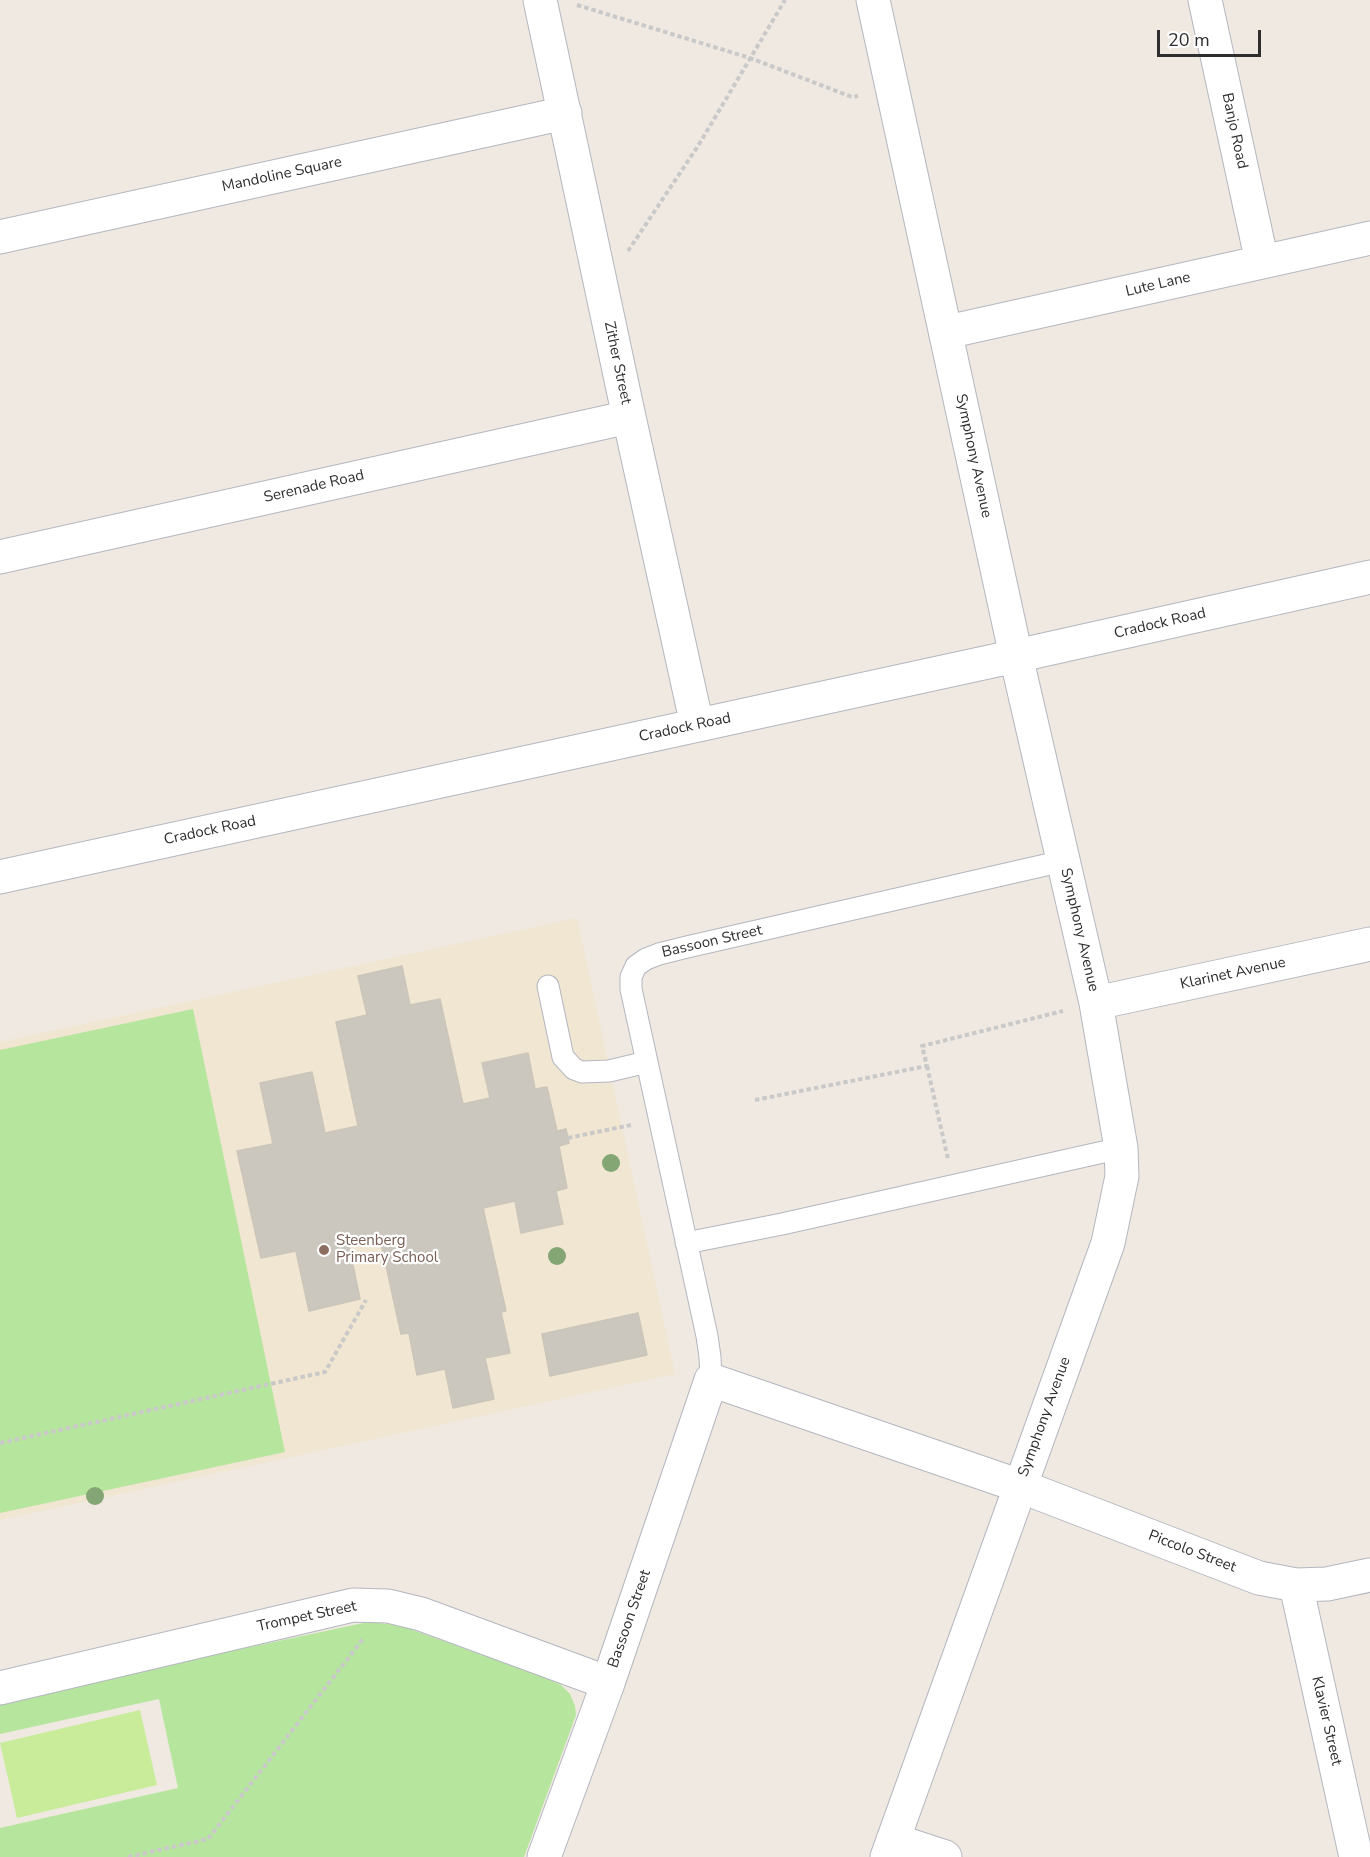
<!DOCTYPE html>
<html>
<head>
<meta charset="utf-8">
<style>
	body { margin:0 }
	#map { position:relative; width:1370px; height:1857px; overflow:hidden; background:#efe9e1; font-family:"Nunito Sans",sans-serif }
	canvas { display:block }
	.scale { position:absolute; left:1157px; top:30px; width:104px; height:27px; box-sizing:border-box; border:3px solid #2e2e2e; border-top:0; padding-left:8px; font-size:18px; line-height:21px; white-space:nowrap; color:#2e2e2e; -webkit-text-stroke:4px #fff; paint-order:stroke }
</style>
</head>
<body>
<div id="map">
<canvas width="1370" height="1857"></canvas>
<div class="scale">20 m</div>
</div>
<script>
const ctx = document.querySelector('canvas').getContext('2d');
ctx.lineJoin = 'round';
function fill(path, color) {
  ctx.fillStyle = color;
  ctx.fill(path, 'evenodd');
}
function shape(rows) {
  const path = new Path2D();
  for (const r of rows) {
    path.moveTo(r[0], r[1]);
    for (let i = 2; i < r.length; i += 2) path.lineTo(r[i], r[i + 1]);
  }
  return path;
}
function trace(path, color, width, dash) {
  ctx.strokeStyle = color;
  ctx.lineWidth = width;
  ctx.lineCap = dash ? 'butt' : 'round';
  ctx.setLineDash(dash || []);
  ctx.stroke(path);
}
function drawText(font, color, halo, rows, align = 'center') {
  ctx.font = font + ' "Nunito Sans",sans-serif';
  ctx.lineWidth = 4.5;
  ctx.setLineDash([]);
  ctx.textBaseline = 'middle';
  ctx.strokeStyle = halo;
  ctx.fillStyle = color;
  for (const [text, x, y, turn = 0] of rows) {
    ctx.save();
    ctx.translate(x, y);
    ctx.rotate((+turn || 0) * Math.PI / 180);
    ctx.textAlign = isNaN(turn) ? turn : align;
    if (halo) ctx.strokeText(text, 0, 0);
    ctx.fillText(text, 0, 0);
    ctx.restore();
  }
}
fill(shape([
	[577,918,675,1374,0,1520,0,1042]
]), '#f0e6d1');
fill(shape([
	[193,1009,285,1452,0,1513,0,1050],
	[368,1622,399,1625,546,1678,561,1685,570,1694,575,1706,576,1715,524,1857,0,1857,0,1828,178,1788,159,1699,0,1734,0,1700]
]), '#b6e59e');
fill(shape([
	[140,1710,157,1785,17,1818,0,1743]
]), '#c9ec9a');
const building = shape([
	[402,966,410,1005,440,999,463,1104,490,1098,482,1063,528,1053,535,1089,547,1087,557,1131,566,1129,569,1143,559,1146,567,1188,556,1191,563,1224,521,1233,515,1201,483,1208,506,1311,501,1312,510,1353,485,1358,494,1399,453,1408,445,1369,417,1375,409,1333,401,1334,379,1234,348,1241,360,1299,309,1311,296,1251,261,1258,237,1151,273,1144,260,1083,312,1072,325,1133,358,1126,336,1022,367,1015,358,976,402,966],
	[638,1313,647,1355,550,1376,542,1334,638,1313]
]);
fill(building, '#cbc7bf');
trace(building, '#cbc5ba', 1.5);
const service = shape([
	[548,986,563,1057,574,1069,582,1072,609,1071,647,1062],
	[686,1243,782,1224,1121,1148],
	[711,1380,710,1357,707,1336,631,989,631,977,636,966,646,959,659,954,687,947,1063,861]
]);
const minor = shape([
	[540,0,629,417,697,725],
	[1205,0,1262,262],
	[0,237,565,113],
	[947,332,1370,238],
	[0,557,629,417],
	[0,877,1016,656,1096,1003,1121,1148,1122,1176,1108,1243,887,1857],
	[1096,1003,1370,944],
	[1296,1585,1356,1857],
	[0,1688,353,1605,388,1606,421,1614,608,1683],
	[893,1840,945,1857],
	[544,1857,608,1683,711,1380,1020,1486,1259,1578,1296,1585,1327,1584,1370,1575]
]);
const tertiary = shape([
	[873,0,1016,656,1370,577]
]);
trace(service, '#b4b7c1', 23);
trace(minor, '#b4b7c1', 35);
trace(tertiary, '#b4b7c1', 35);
trace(shape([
	[577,5,750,58,852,97,858,96],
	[628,251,698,146,785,0],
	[927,1066,948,1159],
	[755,1100,927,1066,922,1046,1063,1011],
	[568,1138,631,1125],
	[0,1443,325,1372,366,1300],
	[128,1857,208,1839,363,1639]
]), '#c9c9c9', 4, [4.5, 3]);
trace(service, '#fff', 21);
trace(minor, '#fff', 33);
trace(tertiary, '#fff', 33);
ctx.fillStyle = '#84a574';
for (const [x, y] of [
	[611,1163],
	[557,1256],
	[95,1496]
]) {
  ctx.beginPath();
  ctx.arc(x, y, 9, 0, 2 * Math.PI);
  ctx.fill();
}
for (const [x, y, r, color] of [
	[324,1250,6,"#8d6e63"]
]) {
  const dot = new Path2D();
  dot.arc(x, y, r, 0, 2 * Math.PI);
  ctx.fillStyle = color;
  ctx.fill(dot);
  trace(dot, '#fff', 2);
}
drawText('15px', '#2e2e2e', '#fff', [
	["Banjo Road",1234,131,78],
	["Mandoline Square",282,175,-12],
	["Lute Lane",1158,285,-13],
	["Zither Street",617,363,78],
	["Symphony Avenue",973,456,78],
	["Serenade Road",314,487,-13],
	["Cradock Road",1160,624,-13],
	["Cradock Road",685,728,-12],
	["Cradock Road",210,831,-12],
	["Symphony Avenue",1079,930,77],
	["Bassoon Street",712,942,-13],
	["Klarinet Avenue",1233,974,-12],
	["Symphony Avenue",1045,1417,-70],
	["Piccolo Street",1192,1552,21],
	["Trompet Street",307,1617,-12],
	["Bassoon Street",630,1619,-71],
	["Klavier Street",1326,1721,77]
]);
drawText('15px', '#785e54', '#fff', [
	["Steenberg",336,1241],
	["Primary School",336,1258]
], 'left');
</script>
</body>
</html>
